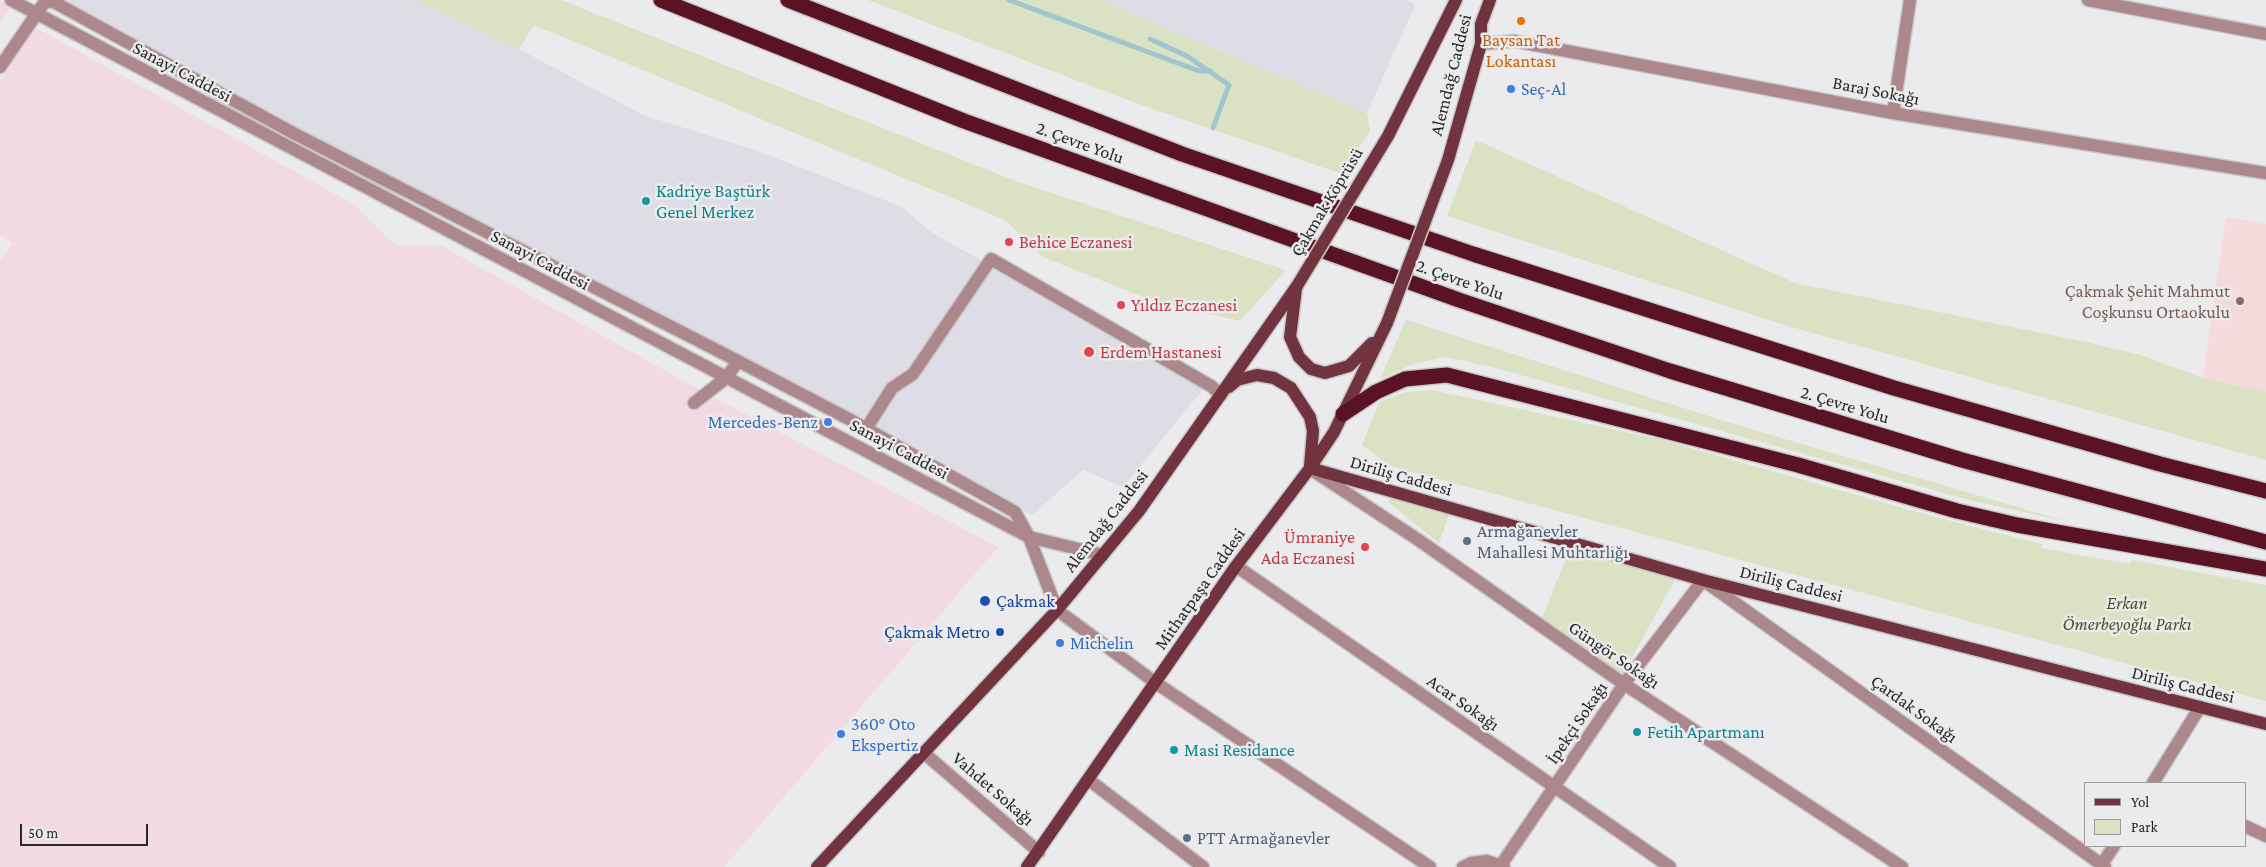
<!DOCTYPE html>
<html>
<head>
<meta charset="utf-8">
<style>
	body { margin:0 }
	#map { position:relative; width:2266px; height:867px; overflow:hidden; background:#ebebed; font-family:"Crimson Pro",serif }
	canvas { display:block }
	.legend { position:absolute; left:2084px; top:782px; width:162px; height:65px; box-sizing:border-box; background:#ebebed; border:1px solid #9d9d9e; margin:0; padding:6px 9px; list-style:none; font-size:15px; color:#272728 }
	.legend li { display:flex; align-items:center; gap:10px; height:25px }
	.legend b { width:25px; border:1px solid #9d9d9e }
	.scale { position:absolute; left:20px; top:824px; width:128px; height:22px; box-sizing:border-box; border:2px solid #272728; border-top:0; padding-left:6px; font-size:15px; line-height:18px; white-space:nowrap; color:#272728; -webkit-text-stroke:4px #ebebed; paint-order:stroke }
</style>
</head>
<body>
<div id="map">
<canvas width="2266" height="867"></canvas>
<ul class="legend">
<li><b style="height:6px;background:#71343e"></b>Yol</li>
<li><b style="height:14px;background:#dae2c3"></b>Park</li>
</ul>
<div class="scale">50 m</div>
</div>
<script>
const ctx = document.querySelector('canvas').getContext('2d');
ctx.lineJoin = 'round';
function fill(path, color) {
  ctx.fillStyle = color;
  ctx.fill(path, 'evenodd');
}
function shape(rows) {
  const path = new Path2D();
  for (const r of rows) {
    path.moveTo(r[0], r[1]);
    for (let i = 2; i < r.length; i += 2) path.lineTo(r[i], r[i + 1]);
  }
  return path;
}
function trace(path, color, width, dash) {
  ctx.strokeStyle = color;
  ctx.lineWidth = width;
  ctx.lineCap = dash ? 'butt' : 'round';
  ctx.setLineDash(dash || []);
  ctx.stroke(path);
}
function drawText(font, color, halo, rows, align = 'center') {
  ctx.font = font + ' "Crimson Pro",serif';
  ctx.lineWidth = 5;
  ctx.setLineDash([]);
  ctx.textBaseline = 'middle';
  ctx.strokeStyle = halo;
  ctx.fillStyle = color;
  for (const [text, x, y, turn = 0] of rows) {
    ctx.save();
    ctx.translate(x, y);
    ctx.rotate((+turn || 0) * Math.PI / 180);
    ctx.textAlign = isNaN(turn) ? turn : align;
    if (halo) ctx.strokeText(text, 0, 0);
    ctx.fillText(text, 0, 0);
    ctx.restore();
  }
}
fill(shape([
	[65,0,414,0,519,49,643,115,755,150,900,206,933,233,1204,388,1123,487,1083,470,1032,515,726,362,337,159],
	[1100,0,1406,0,1415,5,1367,113]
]), '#dedde6');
fill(shape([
	[0,0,11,6,0,24],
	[33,26,355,205,396,245,442,246,698,389,998,547,724,867,0,867,0,262,13,243,0,235,0,83]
]), '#f2dae5');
fill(shape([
	[2226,217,2266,224,2266,392,2203,378]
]), '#f5dadb');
fill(shape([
	[414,0,561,0,1016,181,1286,270,1240,321,1148,299,1043,257,1005,220,534,25,519,49],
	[868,0,1100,0,1367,113,1370,131,1342,174,1130,101],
	[1476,140,1795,283,2077,340,2141,355,2203,378,2266,392,2266,460,1788,326,1447,216],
	[1406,320,1737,425,2069,522,1973,501,1492,367,1445,357,1413,364,1380,379],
	[1432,390,1662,440,1931,516,2042,544,2041,548,2130,564,2132,560,2266,585,2266,701,1390,466,1362,445,1379,402,1406,392],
	[1394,493,1449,514,1439,543,1388,502],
	[1572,543,1676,578,1619,681,1539,626]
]), '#dae2c3');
trace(shape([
	[1009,0,1199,71,1211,71],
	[1150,39,1187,56,1229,85,1213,128]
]), '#a0c5cf', 5);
const minor = shape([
	[11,0,1029,537,1103,555],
	[2088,0,2266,34],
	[1481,44,1514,41,1893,113,2266,173],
	[0,67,44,3,52,1,293,133,738,361,849,419,1015,512,1029,537,1057,610,1156,683,1430,867],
	[1893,113,1910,0],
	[694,403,726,378,738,361],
	[866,429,892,388,913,374,991,259,1211,386,1221,395],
	[1312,470,1420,541,1624,684,1902,867],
	[1236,566,1670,867],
	[924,753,1039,852],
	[1089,780,1203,867],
	[2153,783,2200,707],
	[2245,826,2266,836],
	[1501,865,1624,684,1703,580,2105,867],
	[1463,867,1471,863,1487,861,1504,867],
	[2100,867,2114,846]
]);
const major = shape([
	[1388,136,1456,0],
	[1448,160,1481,44,1481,24,1490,0],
	[1296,289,1290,337,1299,357,1311,369,1325,373,1349,366,1372,343],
	[1229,387,1237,380,1257,375,1274,378,1291,388,1310,417,1313,431,1310,466],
	[1310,468,1703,580,2266,724],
	[817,867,1057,610,1139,511,1297,286],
	[1027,867,1236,566,1310,468,1334,432,1387,323]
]);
const highway = shape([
	[661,0,964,121,1459,300,1670,371,1962,460,2266,542],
	[788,0,1182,154,1473,254,1894,388,2160,464,2266,491],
	[1343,414,1376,392,1405,379,1447,375,1798,465,1957,511,2017,525,2266,569]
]);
trace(minor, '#c8c8ca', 15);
trace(major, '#c8c8ca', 15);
trace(highway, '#c8c8ca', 18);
trace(minor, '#ac878b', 12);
trace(major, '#71343e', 12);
trace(highway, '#5a1324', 15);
const majorBridge = shape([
	[1297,286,1388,136],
	[1387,323,1448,160]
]);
trace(majorBridge, '#c8c8ca', 15, []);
trace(majorBridge, '#71343e', 12);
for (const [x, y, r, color] of [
	[1521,21,5,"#e8710a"],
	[1511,89,5,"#3f7fe0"],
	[646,201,5,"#0f9aa8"],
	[1009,242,5,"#e0444e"],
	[2240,301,5,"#8d6e63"],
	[1121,305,5,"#e0444e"],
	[1089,352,6,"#e0444e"],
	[828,422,5,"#3f7fe0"],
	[1467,541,5,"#5c6f8a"],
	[1365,547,5,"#e0444e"],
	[985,601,6,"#1a4fb4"],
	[1000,632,5,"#1a4fb4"],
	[1060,643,5,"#3f7fe0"],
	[1637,732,5,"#0f9aa8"],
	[841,734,5,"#3f7fe0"],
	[1174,750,5,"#0f9aa8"],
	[1187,838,5,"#5c6f8a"]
]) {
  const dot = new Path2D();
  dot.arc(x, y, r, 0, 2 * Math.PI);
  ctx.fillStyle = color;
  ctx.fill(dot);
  trace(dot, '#ebebed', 2);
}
drawText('18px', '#c56008', '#ebebed', [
	["Baysan Tat",1521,40],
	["Lokantası",1521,61]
]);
drawText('18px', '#272728', '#ebebed', [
	["Sanayi Caddesi",182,72,28],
	["Alemdağ Caddesi",1451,75,-76],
	["Baraj Sokağı",1876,91,11],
	["2. Çevre Yolu",1080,143,20],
	["Çakmak Köprüsü",1327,202,-59],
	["Sanayi Caddesi",540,260,28],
	["2. Çevre Yolu",1460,280,19],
	["2. Çevre Yolu",1845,405,17],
	["Sanayi Caddesi",899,449,28],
	["Diriliş Caddesi",1401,476,16],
	["Alemdağ Caddesi",1106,521,-52],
	["Diriliş Caddesi",1791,584,14],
	["Mithatpaşa Caddesi",1200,589,-55],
	["Güngör Sokağı",1614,655,34],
	["Diriliş Caddesi",2183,685,14],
	["Acar Sokağı",1463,703,35],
	["Çardak Sokağı",1914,709,36],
	["İpekçi Sokağı",1577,723,-56],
	["Vahdet Sokağı",993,789,41]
]);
drawText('18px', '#366cbe', '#ebebed', [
	["Seç-Al",1521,89],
	["Mercedes-Benz",818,422,"right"],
	["Michelin",1070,643],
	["360° Oto",851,724],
	["Ekspertiz",851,745]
], 'left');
drawText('18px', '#0d838f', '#ebebed', [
	["Kadriye Baştürk",656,191],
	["Genel Merkez",656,212],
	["Fetih Apartmanı",1647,732],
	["Masi Residance",1184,750]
], 'left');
drawText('18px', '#be3a42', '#ebebed', [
	["Behice Eczanesi",1019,242],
	["Yıldız Eczanesi",1131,305],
	["Erdem Hastanesi",1100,352],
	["Ümraniye",1355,537,"right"],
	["Ada Eczanesi",1355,558,"right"]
], 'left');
drawText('18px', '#785e54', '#ebebed', [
	["Çakmak Şehit Mahmut",2230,291],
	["Coşkunsu Ortaokulu",2230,312]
], 'right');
drawText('18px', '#4e5e75', '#ebebed', [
	["Armağanevler",1477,531],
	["Mahallesi Muhtarlığı",1477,552],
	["PTT Armağanevler",1197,838]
], 'left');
drawText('18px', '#164399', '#ebebed', [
	["Çakmak",996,601],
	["Çakmak Metro",990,632,"right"]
], 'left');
drawText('italic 18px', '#485222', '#ebebed', [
	["Erkan",2127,603],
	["Ömerbeyoğlu Parkı",2127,624]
]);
</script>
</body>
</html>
